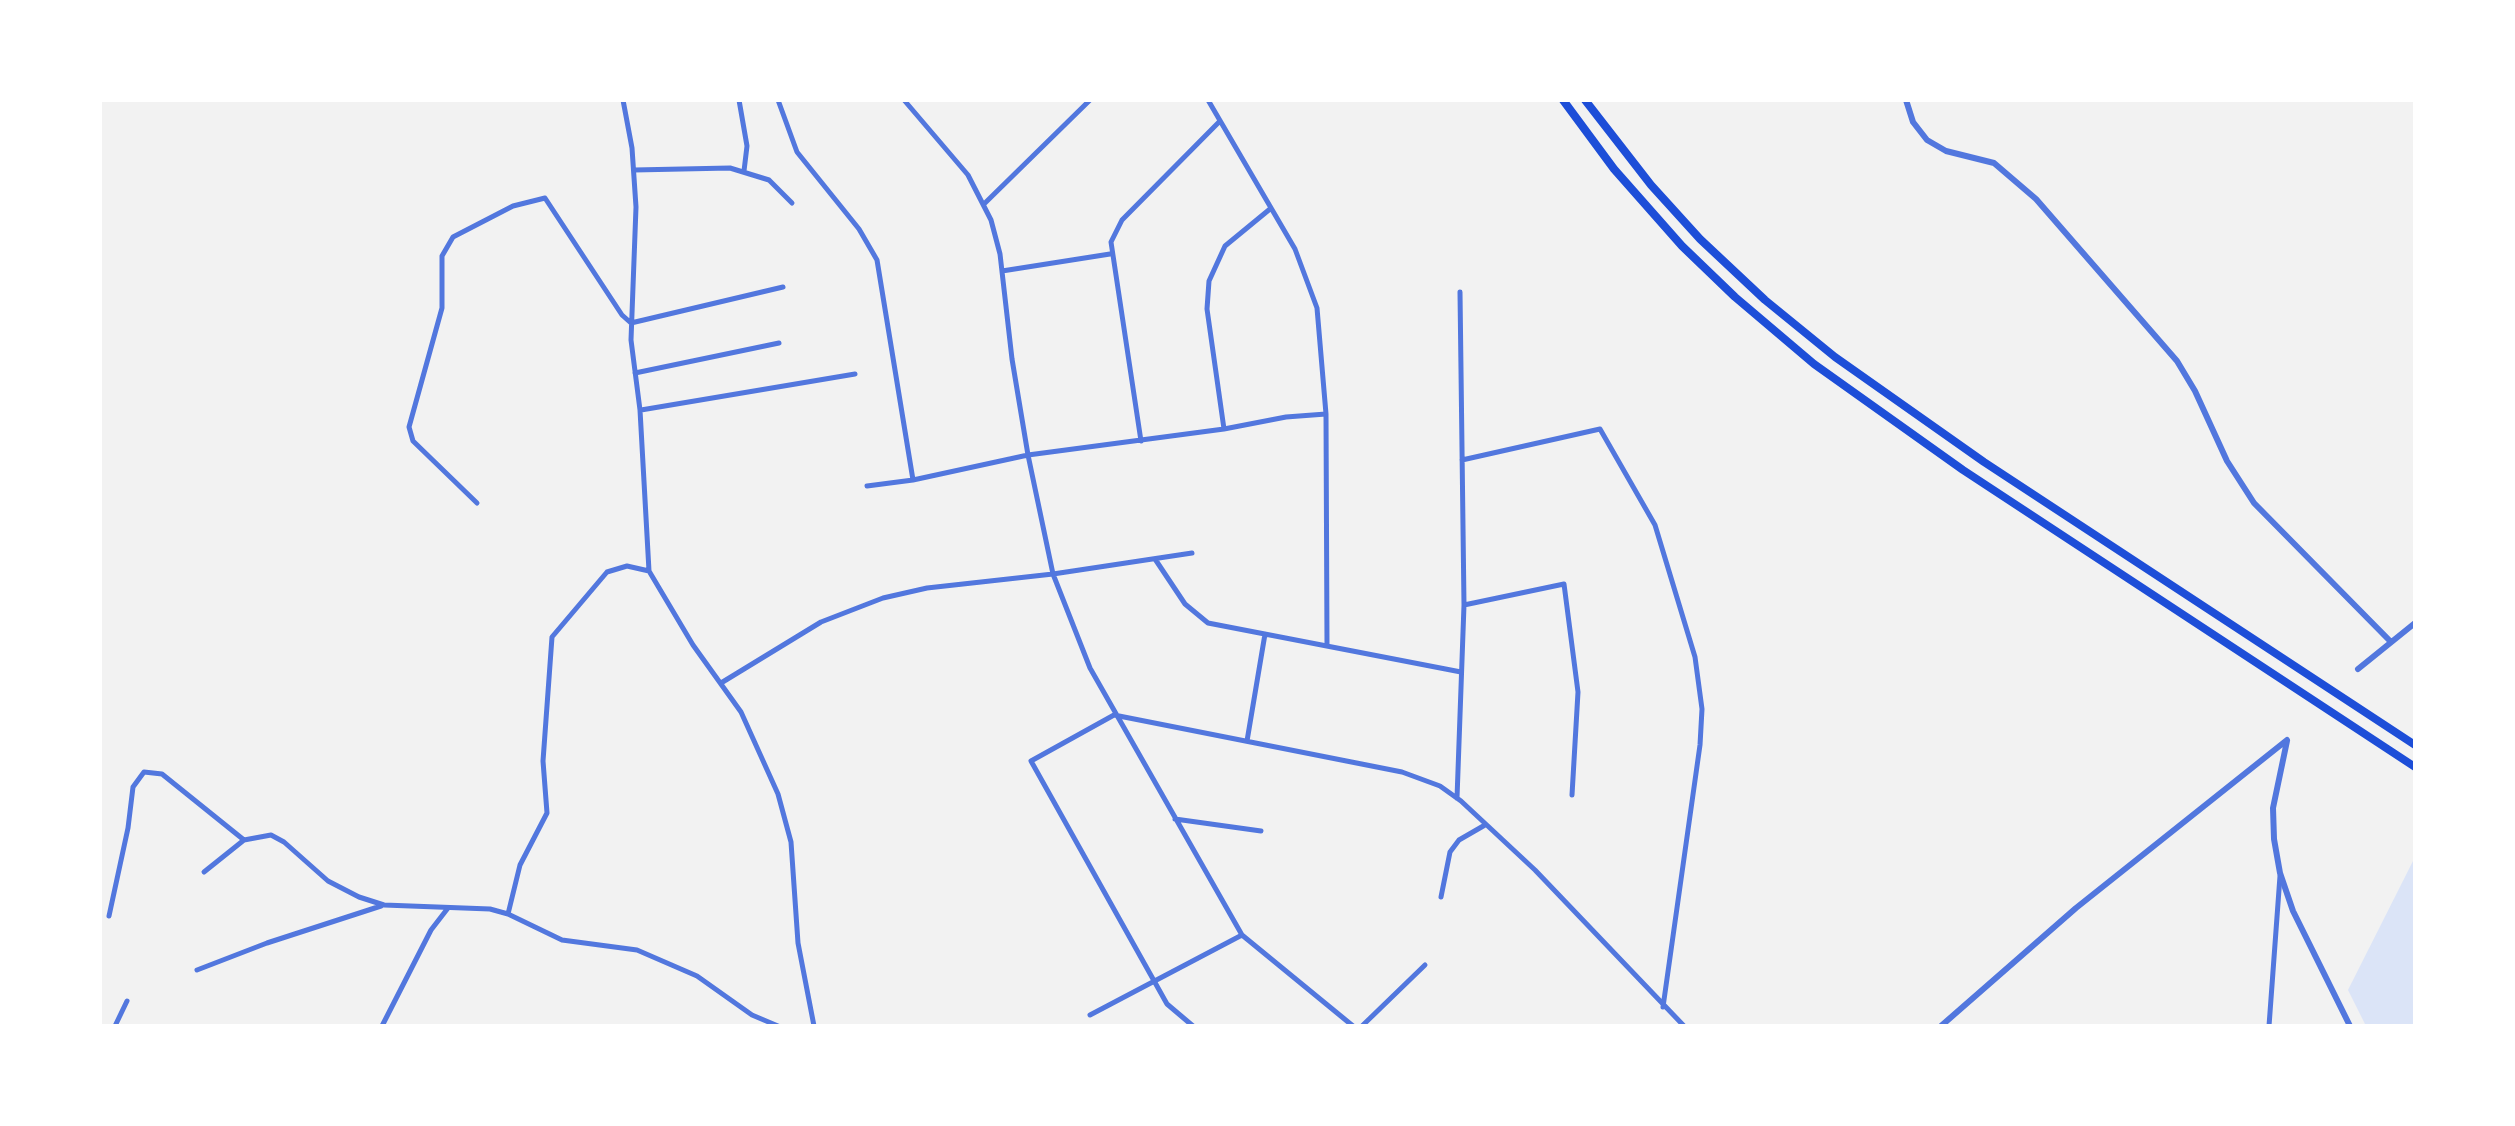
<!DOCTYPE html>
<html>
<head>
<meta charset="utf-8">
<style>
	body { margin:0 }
	#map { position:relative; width:2515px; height:1126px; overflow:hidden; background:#f2f2f2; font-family:"Archivo Narrow",sans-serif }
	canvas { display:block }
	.frame { position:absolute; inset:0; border:102px solid #fff; pointer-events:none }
</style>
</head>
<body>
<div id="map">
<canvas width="2515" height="1126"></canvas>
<div class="frame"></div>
</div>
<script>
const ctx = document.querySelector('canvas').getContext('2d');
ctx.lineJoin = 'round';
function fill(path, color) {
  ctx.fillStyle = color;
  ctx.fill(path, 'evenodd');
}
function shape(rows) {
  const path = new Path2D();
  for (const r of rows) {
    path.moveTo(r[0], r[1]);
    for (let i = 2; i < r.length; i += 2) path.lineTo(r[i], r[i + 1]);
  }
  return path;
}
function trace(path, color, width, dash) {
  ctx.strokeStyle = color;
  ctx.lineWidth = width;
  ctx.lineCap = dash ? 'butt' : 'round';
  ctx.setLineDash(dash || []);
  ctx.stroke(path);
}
fill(shape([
	[2415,857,2415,1026,2366,1026,2348,990]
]), '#dbe4f7');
trace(shape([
	[623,100,632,148,636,207,631,340,640,410,649,571,693,645,741,712,778,794,791,842,798,943,814,1026],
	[739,100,747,146,744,171],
	[778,100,797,152,859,229,877,260,913,480],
	[904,100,968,175,991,220,1000,254,1012,359,1028,455,1053,574,1090,668,1242,935,1353,1026],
	[1208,100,1295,249,1317,308,1326,414,1327,646],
	[634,170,730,168,769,180,792,203],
	[985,203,1090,100],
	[1002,271,1110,254],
	[635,373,779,343],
	[641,410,855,374],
	[1224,429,1207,309,1209,281,1225,246,1270,209],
	[1141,441,1111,242,1122,220,1220,121],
	[1462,460,1600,429,1655,525,1695,657,1702,709,1700,745,1663,1007],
	[867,486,913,480,1028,455,1224,429,1286,417,1326,414],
	[477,503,413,441,409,427,442,308,442,256,453,237,513,206,545,198,622,315,631,323,783,287],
	[1155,559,1185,604,1208,623,1461,672],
	[1464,605,1564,584,1578,692,1572,795],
	[721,683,821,622,883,598,927,588,1053,574,1192,553],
	[1247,741,1265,634],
	[1457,798,1464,605,1460,292],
	[1175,819,1261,831],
	[204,872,244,840,271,835,284,842,328,881,359,897,384,905,490,909,508,914,562,940,637,950,697,976,752,1015,778,1026],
	[1441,897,1450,852,1459,840,1485,825],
	[508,914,520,865,547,813,543,761,552,637,607,572,627,566,649,571],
	[109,916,128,828,133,787,144,772,162,774,244,840],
	[197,970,267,943,381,906],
	[1090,1015,1242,935],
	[115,1026,127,1001],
	[382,1026,431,930,448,908],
	[1193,1026,1167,1004,1031,761,1114,715,1402,772,1440,786,1461,801,1535,870,1684,1026],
	[1362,1026,1425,965],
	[2269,1026,2280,876]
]), '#5277de', 5);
trace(shape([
	[1906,100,1913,122,1927,140,1946,151,1994,163,2036,199,2177,361,2195,391,2227,461,2254,503,2391,642],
	[2358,669,2415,623],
	[2287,741,2273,808,2274,839,2280,873,2293,911,2350,1026],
	[1941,1026,2076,908,2287,740]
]), '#5277de', 6);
trace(shape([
	[1563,100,1614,169,1682,246,1735,297,1814,364,1963,470,2415,767],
	[1585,100,1651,185,1700,239,1765,300,1835,357,1984,462,2415,745]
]), '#1d4ed8', 8);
</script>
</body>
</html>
